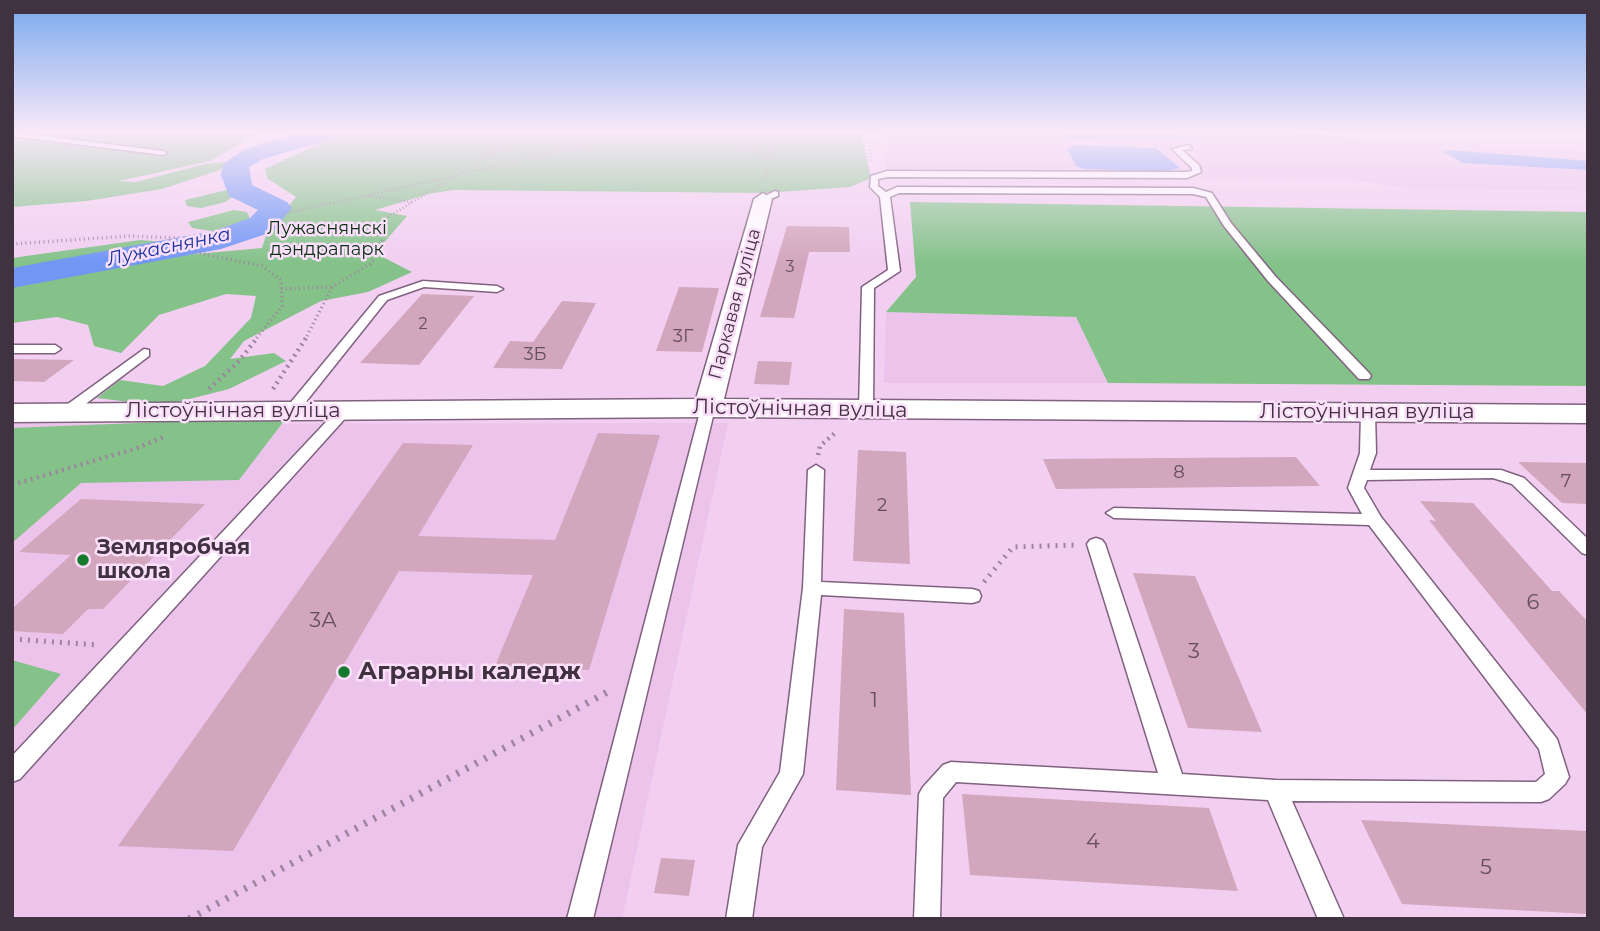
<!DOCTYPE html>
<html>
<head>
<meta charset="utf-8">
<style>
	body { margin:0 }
	#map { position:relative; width:1600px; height:931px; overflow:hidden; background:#f2cff1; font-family:Montserrat,sans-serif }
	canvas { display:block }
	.frame { position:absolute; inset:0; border:14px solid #403240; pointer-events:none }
</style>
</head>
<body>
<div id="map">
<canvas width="1600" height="931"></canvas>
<div class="frame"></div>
</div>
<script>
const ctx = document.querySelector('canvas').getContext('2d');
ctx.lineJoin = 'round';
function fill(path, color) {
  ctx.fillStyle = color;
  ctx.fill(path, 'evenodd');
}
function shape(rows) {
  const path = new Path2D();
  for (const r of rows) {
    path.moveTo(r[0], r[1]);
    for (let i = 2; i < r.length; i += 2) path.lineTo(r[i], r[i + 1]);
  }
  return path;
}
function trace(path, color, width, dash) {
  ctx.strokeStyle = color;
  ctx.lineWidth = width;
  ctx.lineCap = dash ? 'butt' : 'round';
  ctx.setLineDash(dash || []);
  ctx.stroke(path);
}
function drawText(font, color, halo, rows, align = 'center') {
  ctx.font = font + ' Montserrat,sans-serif';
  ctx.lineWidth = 5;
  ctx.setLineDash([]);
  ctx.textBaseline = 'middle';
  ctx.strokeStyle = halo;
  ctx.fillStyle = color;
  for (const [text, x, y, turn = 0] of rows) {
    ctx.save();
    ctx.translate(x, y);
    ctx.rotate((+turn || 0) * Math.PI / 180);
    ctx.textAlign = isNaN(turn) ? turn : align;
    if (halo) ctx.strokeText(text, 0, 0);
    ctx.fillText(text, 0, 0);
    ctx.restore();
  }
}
fill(shape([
	[880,132,1283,132,1588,151,1588,191,1402,188,1348,179,887,176],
	[886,312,1077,317,1108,383,884,383],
	[728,423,622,919,12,919,12,424]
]), '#ebc3eb');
fill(shape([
	[12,132,261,132,210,161,119,181,136,182,205,164,225,162,227,165,220,170,162,189,86,201,12,207],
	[344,132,861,132,871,178,850,187,763,193,453,190,429,194,375,210,407,216,375,253,412,272,368,292,321,301,244,341,230,359,274,353,286,361,229,389,162,406,97,398,120,380,163,386,205,366,251,318,256,296,226,294,159,315,121,353,94,346,88,325,57,317,12,323,12,283,173,256,262,248,267,232,296,197,268,179,265,169],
	[227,190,234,196,225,202,201,208,187,206,185,200],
	[910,202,1588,212,1588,386,1108,383,1076,317,886,312,916,277],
	[234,210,247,212,250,219,212,231,192,228,188,222],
	[140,240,167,242,165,246,74,265,12,272,12,258],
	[287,417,239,480,81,483,12,543,12,428],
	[12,660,61,674,12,730]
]), '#84c28a');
fill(shape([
	[1062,132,1129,132,1207,138,1073,139,1065,138],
	[1076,145,1156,148,1180,168,1166,171,1083,169,1076,166,1067,148],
	[1449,150,1576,160,1588,161,1588,170,1463,163,1444,152]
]), '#7196f4');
fill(shape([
	[304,132,343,132,339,137,263,159,249,167,252,185,287,202,292,208,272,232,221,249,12,288,12,268,214,231,250,218,258,210,229,196,221,175,223,164,245,149,304,132]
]), '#7196f4');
fill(shape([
	[787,226,849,227,850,252,809,252,794,318,760,317],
	[679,287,719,288,702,352,656,351],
	[422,294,474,296,419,365,360,363],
	[562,301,596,303,562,369,493,368,510,341,533,342],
	[12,359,74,360,44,382,12,381],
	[758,361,792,362,789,385,754,384],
	[598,433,660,435,589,670,495,666,533,575,399,571,233,851,118,846,403,443,473,445,418,536,555,540],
	[858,450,906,452,910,564,853,561],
	[1296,457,1320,486,1056,489,1043,459],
	[1518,462,1588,463,1588,504,1562,503],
	[81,499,205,504,103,609,88,609,63,634,12,631,12,609,71,555,19,552],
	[1420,501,1473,503,1552,591,1559,591,1588,622,1588,715,1446,542,1429,520,1436,521],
	[1133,573,1195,576,1262,732,1188,728],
	[844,609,904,613,911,795,836,790],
	[962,794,1209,808,1238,891,970,875],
	[1361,820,1588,831,1588,914,1402,904],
	[661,858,695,860,689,896,654,893]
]), '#d2a6bc');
const service = shape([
	[12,132,163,151,167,153,163,155,12,136,12,132],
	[1189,145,1192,149,1182,150,1199,165,1201,172,1187,178,888,177,878,179,878,186,886,192,897,187,1193,188,1212,193,1231,223,1276,277,1369,373,1371,376,1369,379,1359,379,1268,281,1224,226,1206,197,1193,194,899,193,890,197,900,271,874,288,873,410,866,414,861,413,859,410,862,287,888,270,880,197,870,187,871,176,887,171,1186,172,1192,171,1192,168,1172,149,1189,145],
	[775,191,778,192,778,196,763,202,758,199,775,191],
	[423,281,497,286,503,289,497,292,424,287,387,300,297,413,287,413,285,410,287,407,379,296,423,281],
	[12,345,55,345,61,349,55,353,12,353,12,345],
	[144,349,149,350,149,356,71,415,61,415,59,412,61,409,144,349],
	[708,404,715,408,593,919,567,919,701,408,708,404],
	[345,406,350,407,352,410,350,413,20,779,12,782,12,756,340,407,345,406],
	[1368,408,1375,412,1376,453,1370,470,1501,470,1524,478,1588,539,1588,555,1582,553,1512,484,1493,478,1367,480,1364,488,1381,517,1557,739,1569,777,1565,784,1549,799,1541,802,1292,801,1344,919,1318,919,1268,800,956,782,943,798,940,919,914,919,919,794,923,787,943,765,951,762,1158,773,1087,544,1090,540,1096,538,1102,540,1105,544,1182,774,1276,780,1536,782,1545,774,1539,749,1369,525,1114,518,1106,513,1114,508,1362,514,1348,488,1360,453,1361,412,1368,408],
	[816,465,824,470,821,582,972,589,979,591,981,596,979,601,972,603,821,595,803,774,762,847,752,919,726,919,738,845,780,772,803,588,808,470,816,465]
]);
const minor = shape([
	[763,193,772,199,724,399,1588,405,1588,423,708,417,12,422,12,404,696,399,754,199,763,193]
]);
trace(service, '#80617f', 3);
trace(minor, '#80617f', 3);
trace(shape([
	[704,132,768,157,765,181],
	[869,132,871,163],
	[768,157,771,132],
	[464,174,640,132],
	[369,196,412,202],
	[282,214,455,176],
	[386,224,388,217,510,142,502,132]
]), '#9e859e', 2.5, [1, 2.5]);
trace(shape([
	[12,244,128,236,180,238,198,253,262,266,281,280,282,306,255,340],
	[281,289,332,287],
	[305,340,332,287,370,264,380,250,387,222]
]), '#9e859e', 3.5, [1, 3.5]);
trace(shape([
	[209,389,239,361,257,338],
	[273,389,306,338],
	[818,455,820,446,835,433],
	[12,485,137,448,166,436]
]), '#9e859e', 4.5, [2, 4.5]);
trace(shape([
	[984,582,1013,547,1077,545],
	[12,639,99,645]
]), '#9e859e', 5, [2, 6]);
trace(shape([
	[189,919,613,689]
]), '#9e859e', 7, [2.5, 8]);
fill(service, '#fff');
fill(minor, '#fff');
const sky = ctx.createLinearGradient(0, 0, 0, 263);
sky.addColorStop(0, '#78a8ed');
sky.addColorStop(0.5, '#f9e9f9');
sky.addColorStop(1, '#f9e9f900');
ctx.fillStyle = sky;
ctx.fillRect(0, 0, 1600, 263);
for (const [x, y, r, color] of [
	[83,560,7,"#147b2e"],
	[344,672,7,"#147b2e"]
]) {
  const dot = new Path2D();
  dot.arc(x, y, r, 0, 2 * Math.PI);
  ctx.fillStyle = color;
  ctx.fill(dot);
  trace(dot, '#fbdffa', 2.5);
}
drawText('16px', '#644f5f', null, [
	["3",790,267],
	["2",423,324]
]);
drawText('18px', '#0b3212', '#fbdffa', [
	["Лужаснянскі",327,229],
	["дэндрапарк",327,250]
]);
drawText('18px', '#403240', '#fbdffa', [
	["Паркавая вуліца",735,304,-75]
]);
drawText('18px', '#644f5f', null, [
	["3Г",683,337],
	["3Б",535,355],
	["8",1179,473],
	["7",1566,482],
	["2",882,506]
]);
drawText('italic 19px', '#1a339e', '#fbdffa', [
	["Лужаснянка",169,247,-12]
]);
drawText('21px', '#403240', '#fbdffa', [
	["Лістоўнічная вуліца",800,409,1],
	["Лістоўнічная вуліца",233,411],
	["Лістоўнічная вуліца",1367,412]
]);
drawText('bold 21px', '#403240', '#fbdffa', [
	["Земляробчая",97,548],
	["школа",97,572]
], 'left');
drawText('21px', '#644f5f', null, [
	["6",1533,603],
	["3А",323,621],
	["3",1194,652],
	["1",874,701],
	["4",1093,842],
	["5",1486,868]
]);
drawText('bold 24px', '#403240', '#fbdffa', [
	["Аграрны каледж",358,672]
], 'left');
</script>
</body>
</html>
